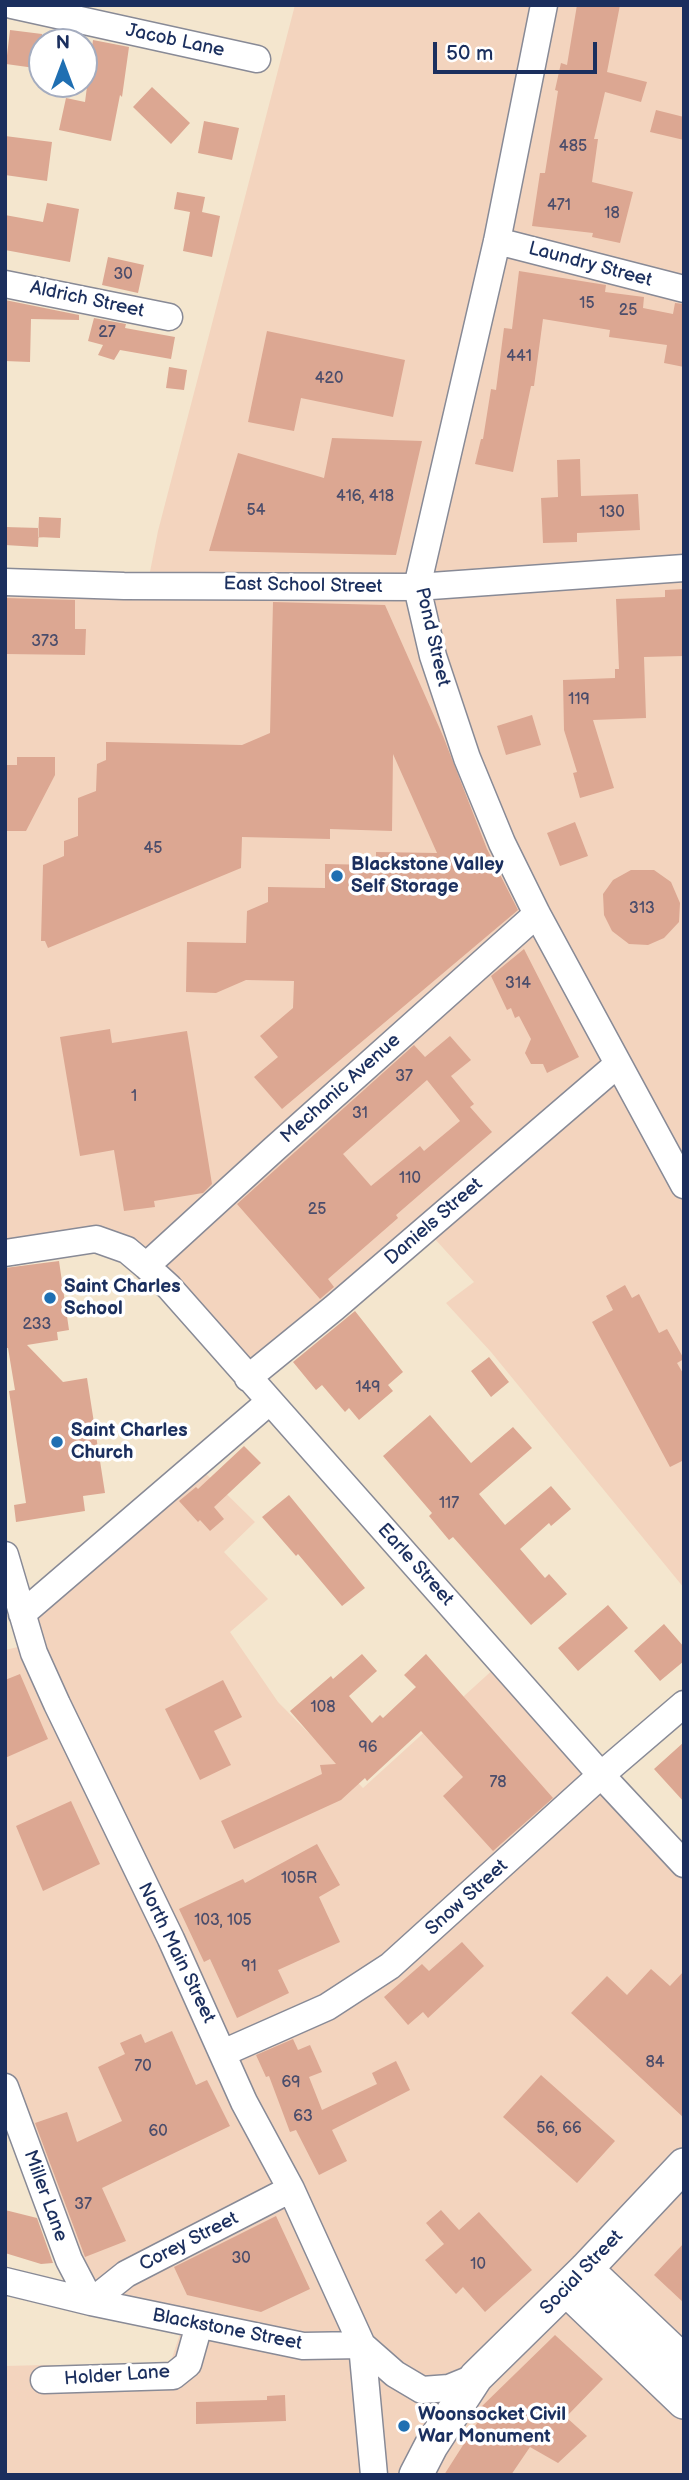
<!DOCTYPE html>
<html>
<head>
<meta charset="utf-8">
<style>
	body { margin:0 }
	#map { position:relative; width:689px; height:2480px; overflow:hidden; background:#f4e6ce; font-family:"Balsamiq Sans",sans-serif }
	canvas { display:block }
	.frame { position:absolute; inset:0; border:7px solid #1b2f5e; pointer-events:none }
	.north { position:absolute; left:28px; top:28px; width:70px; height:70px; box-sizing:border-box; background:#fff; border:2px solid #a4acbf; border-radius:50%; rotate:0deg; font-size:19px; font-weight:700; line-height:28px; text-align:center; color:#1b2f5e }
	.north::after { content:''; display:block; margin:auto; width:24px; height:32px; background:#1f6fb2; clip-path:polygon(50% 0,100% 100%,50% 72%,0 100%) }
	.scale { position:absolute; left:433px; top:42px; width:164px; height:32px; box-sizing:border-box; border:4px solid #1b2f5e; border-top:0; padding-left:9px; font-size:21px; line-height:24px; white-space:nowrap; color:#1b2f5e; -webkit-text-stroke:5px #fff; paint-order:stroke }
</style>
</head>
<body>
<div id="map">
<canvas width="689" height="2480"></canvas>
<div class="frame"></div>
<div class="north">N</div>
<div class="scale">50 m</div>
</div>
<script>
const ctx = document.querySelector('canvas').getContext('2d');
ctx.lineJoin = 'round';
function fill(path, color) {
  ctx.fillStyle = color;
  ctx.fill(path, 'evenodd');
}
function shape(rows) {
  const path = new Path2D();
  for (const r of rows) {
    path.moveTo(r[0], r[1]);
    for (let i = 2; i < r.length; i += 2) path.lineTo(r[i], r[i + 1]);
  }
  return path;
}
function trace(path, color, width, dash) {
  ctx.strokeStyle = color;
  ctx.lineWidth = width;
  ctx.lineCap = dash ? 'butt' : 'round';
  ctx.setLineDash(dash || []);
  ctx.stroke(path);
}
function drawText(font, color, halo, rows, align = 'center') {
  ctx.font = font + ' "Balsamiq Sans",sans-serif';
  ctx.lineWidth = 7;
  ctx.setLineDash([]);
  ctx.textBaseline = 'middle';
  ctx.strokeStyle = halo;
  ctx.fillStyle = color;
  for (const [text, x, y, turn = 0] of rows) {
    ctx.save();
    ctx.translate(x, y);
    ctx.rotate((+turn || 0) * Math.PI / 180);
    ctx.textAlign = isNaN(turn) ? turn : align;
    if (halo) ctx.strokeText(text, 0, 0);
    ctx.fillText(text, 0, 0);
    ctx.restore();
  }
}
fill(shape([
	[295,5,684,5,684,1588,491,1352,446,1303,474,1282,424,1227,248,1371,122,1246,5,1255,5,579,148,582,158,531],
	[195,1463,255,1522,224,1552,268,1599,230,1632,278,1702,363,1788,497,1666,684,1875,684,2475,5,2475,5,2366,44,2365,169,2367,183,2325,63,2293,63,2262,5,2106,5,1650,35,1643,22,1605]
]), '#f3d4be');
fill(shape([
	[577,5,620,5,607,72,647,82,641,102,605,92,594,139,598,139,592,182,633,192,620,243,592,237,593,233,532,226,540,173,545,173,558,91,555,90,561,63,567,65],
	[10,30,42,34,42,69,6,64],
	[93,40,129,47,122,97,120,95,111,141,59,130,66,98,85,102],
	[152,87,190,123,171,144,133,107],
	[656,110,684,117,684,140,650,132],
	[204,121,239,128,232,160,198,153],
	[5,136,52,142,47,181,5,175],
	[177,192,205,197,202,212,220,216,212,257,183,251,190,212,174,209],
	[47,203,79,209,70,262,5,250,5,215,43,222],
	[108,257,144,265,138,293,102,285],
	[519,271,606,285,605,292,644,297,643,308,673,314,675,303,684,304,684,367,664,363,667,345,609,337,610,330,543,319,534,386,531,386,513,472,475,464,481,439,483,439,491,389,496,390,504,328,512,329],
	[5,300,79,315,79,320,31,319,30,362,5,361],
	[94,318,126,324,125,328,175,337,171,359,120,350,114,360,98,355,103,345,88,341],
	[267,331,405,360,393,417,301,398,294,431,248,422],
	[169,367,187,370,184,390,166,388],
	[332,438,422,441,396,555,209,551,238,453,324,478],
	[580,459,581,496,638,494,640,530,577,533,577,542,543,543,541,498,558,497,557,460],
	[39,517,61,518,60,538,38,537],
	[5,527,39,528,38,547,5,545],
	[684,589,684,656,644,657,646,718,593,720,614,788,580,798,573,773,577,772,564,730,563,680,615,678,615,669,619,669,616,599,665,597,665,590],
	[5,598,75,600,75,629,86,629,85,655,5,654],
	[273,602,385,605,443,736,487,849,518,910,282,1109,254,1077,278,1057,260,1036,293,1008,294,981,246,980,216,993,186,992,187,942,246,943,247,911,268,902,268,887,325,888,325,864,376,865,376,852,437,853,393,754,392,831,330,829,330,839,242,837,241,868,48,948,45,941,41,941,43,865,64,856,64,841,78,836,78,798,96,791,97,764,106,760,106,742,242,745,270,733],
	[532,715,541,745,506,755,497,726],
	[17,757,55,757,55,775,26,831,5,831,5,765,17,765],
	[575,822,588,856,560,866,547,833],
	[631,870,654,870,671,882,680,903,679,922,664,938,648,945,629,944,612,931,604,915,603,894,613,880],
	[524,949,579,1057,547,1073,543,1064,531,1064,525,1053,531,1039,519,1016,515,1018,511,1008,507,1010,491,976],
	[110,1029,112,1043,187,1031,212,1184,203,1193,154,1201,155,1207,124,1211,114,1150,80,1156,60,1037],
	[450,1036,471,1060,451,1076,474,1104,470,1107,492,1132,396,1215,398,1218,328,1279,334,1287,320,1299,237,1204,414,1045,425,1057],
	[427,1080,460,1121,424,1151,420,1146,371,1186,343,1154],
	[59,1261,69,1330,57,1332,58,1340,27,1345,63,1382,87,1378,105,1493,83,1496,85,1511,16,1522,14,1505,26,1503,9,1391,15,1390,8,1348,5,1348,5,1268],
	[625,1285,632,1298,639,1294,659,1333,667,1329,684,1359,677,1363,684,1375,684,1460,670,1467,592,1322,613,1310,606,1296],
	[355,1311,403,1372,388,1385,393,1391,359,1420,349,1408,345,1412,322,1385,316,1390,293,1362],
	[489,1357,509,1382,491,1397,471,1371],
	[430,1415,471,1463,513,1427,532,1448,479,1494,505,1525,551,1486,571,1509,551,1526,549,1523,520,1549,545,1578,549,1574,567,1594,531,1625,453,1537,449,1540,429,1516,432,1513,383,1456],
	[244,1446,261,1463,214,1507,224,1519,210,1531,200,1520,198,1522,179,1501,196,1487,198,1489],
	[289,1495,365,1588,342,1606,298,1554,296,1556,262,1517],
	[608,1605,628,1628,578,1671,558,1648],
	[664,1624,684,1647,684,1661,660,1681,634,1651],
	[362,1654,377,1671,349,1696,372,1723,380,1715,383,1718,416,1687,404,1675,426,1654,553,1798,493,1851,443,1796,463,1777,421,1731,367,1781,365,1778,341,1800,234,1849,221,1821,322,1774,320,1765,336,1764,290,1711,331,1676,333,1679],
	[20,1674,48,1739,5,1758,5,1680],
	[223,1680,242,1717,214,1731,231,1765,200,1780,165,1709],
	[684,1742,684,1802,654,1769],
	[71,1801,100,1864,43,1891,16,1826],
	[317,1844,340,1885,319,1897,340,1942,278,1970,289,1993,237,2018,210,1959,204,1962,179,1909,243,1879,245,1883],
	[462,1942,484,1966,428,2018,423,2012,408,2025,384,1997,422,1964,429,1971],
	[651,1969,670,1986,684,1971,684,2118,571,2013,607,1976,627,1995],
	[172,2031,196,2085,207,2080,230,2126,102,2188,126,2241,85,2257,35,2123,67,2112,77,2142,122,2121,98,2067,125,2054,120,2043,141,2034,145,2043],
	[293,2039,298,2050,310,2045,322,2072,309,2077,322,2110,377,2084,372,2073,396,2061,410,2090,332,2130,347,2161,319,2175,296,2130,290,2132,269,2076,266,2077,256,2055],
	[541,2075,615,2141,577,2183,503,2117],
	[5,2210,37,2218,53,2263,41,2264,5,2253],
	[441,2210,459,2230,479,2212,532,2270,485,2312,463,2287,456,2294,425,2260,444,2244,426,2223],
	[276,2216,310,2289,261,2312,187,2295,174,2267],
	[684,2243,684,2303,654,2275],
	[555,2335,603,2379,566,2417,587,2436,558,2463,530,2447,511,2475,444,2475,481,2417,478,2410],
	[285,2395,286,2421,196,2424,196,2402,267,2400,267,2396]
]), '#dca792');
const minor = shape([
	[12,5,257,59],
	[544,5,497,241,417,587,433,656,467,758,502,843,537,914,684,1185],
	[497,241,684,289],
	[5,284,169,317],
	[5,582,124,586,417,587,684,568],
	[5,1253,96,1239,127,1250,146,1266,169,1287,601,1775,684,1864],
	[146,1266,273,1150,537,914],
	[248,1378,334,1308,618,1064],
	[5,1555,34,1653,57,1704,171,1939,244,2102,291,2189,362,2345,374,2475],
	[22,1614,269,1402],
	[223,2053,327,2007,390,1966,601,1775,684,1704],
	[5,2087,69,2260,91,2302],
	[5,2281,91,2302,303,2346,362,2345,395,2374,422,2390,449,2388,476,2377],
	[91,2302,126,2274,291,2189],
	[44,2380,173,2376,188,2364,199,2325]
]);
const major = shape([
	[586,2269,684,2362],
	[566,2289,684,2402],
	[416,2475,431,2446,476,2377,586,2269,684,2165]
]);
trace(minor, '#888a96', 29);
trace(major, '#888a96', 36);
trace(minor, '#fff', 26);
trace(major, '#fff', 33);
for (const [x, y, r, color] of [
	[337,876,7,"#1f6fb2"],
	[50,1298,7,"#1f6fb2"],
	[57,1442,7,"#1f6fb2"],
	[404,2426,7,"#1f6fb2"]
]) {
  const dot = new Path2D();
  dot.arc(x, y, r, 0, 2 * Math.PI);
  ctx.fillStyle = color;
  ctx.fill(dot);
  trace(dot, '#fff', 2.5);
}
drawText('16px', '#4b4d6b', null, [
	["485",573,147],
	["471",559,206],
	["18",612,214],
	["30",123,275],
	["15",587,304],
	["25",628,311],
	["27",107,333],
	["441",519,357],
	["420",329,379],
	["416, 418",365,497],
	["54",256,511],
	["130",612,513],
	["373",45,642],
	["119",579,700],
	["45",153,849],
	["313",642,909],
	["314",518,984],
	["37",404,1077],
	["1",134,1097],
	["31",360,1114],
	["110",410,1179],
	["25",317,1210],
	["233",37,1325],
	["149",368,1388],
	["117",449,1504],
	["108",323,1708],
	["96",368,1748],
	["78",498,1783],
	["105R",299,1879],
	["103, 105",223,1921],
	["91",249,1967],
	["84",655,2063],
	["70",143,2067],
	["69",291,2083],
	["63",303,2117],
	["56, 66",559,2129],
	["60",158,2132],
	["37",83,2205],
	["30",241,2259],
	["10",478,2265]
]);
drawText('19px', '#1b2f5e', '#fff', [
	["Jacob Lane",175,41,12],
	["Laundry Street",590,265,15],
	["Aldrich Street",87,300,12],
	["East School Street",303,586,1],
	["Pond Street",432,637,77],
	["Mechanic Avenue",341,1089,-42],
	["Daniels Street",434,1222,-41],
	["Earle Street",415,1565,48],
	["Snow Street",467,1898,-42],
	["North Main Street",176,1953,64],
	["Miller Lane",45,2196,70],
	["Corey Street",189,2242,-27],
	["Social Street",582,2273,-46],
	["Blackstone Street",227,2330,11],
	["Holder Lane",117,2376,-4]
]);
drawText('bold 19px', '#1b2f5e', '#fff', [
	["Blackstone Valley",351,865],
	["Self Storage",351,887],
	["Saint Charles",64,1287],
	["School",64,1309],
	["Saint Charles",71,1431],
	["Church",71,1453],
	["Woonsocket Civil",418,2415],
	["War Monument",418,2437]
], 'left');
</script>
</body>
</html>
